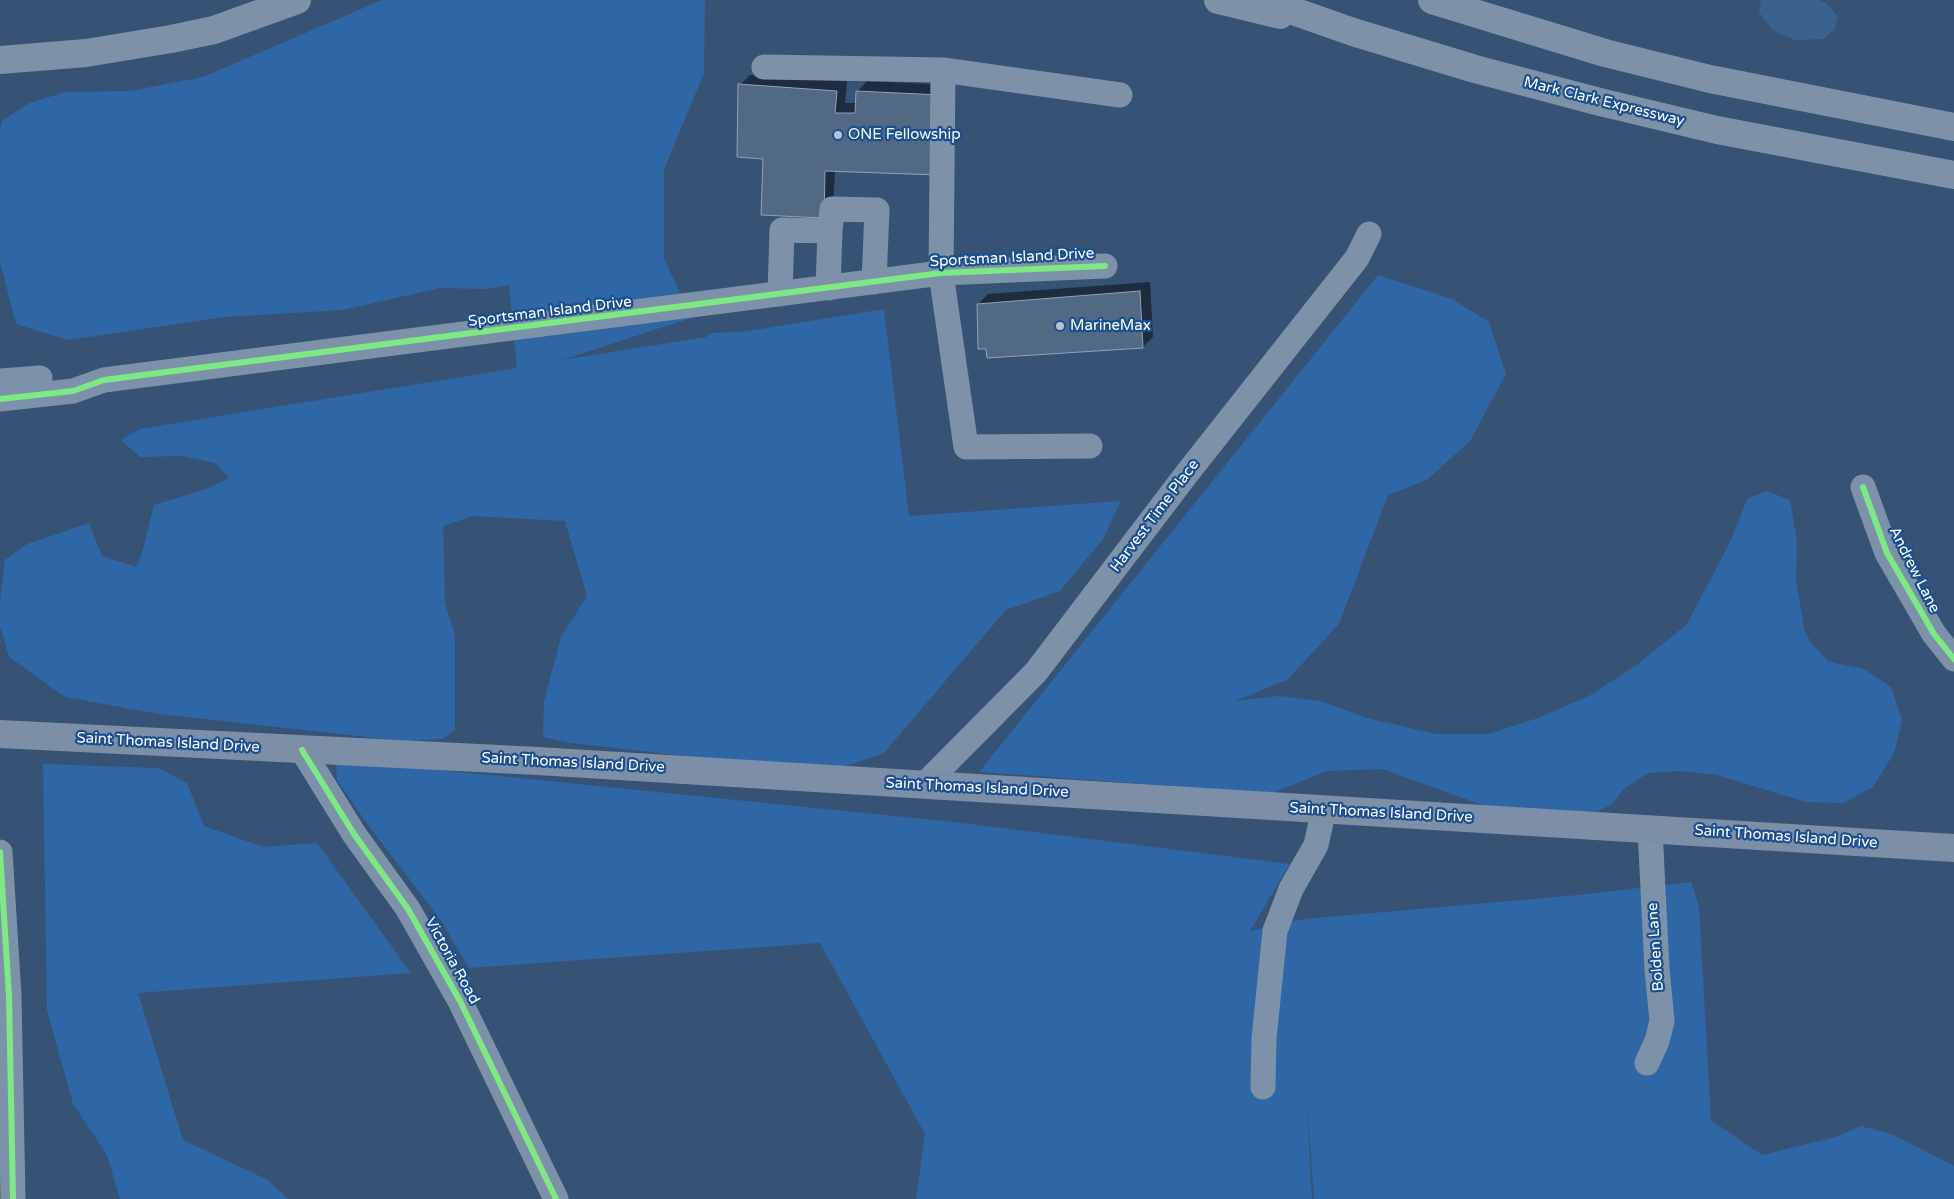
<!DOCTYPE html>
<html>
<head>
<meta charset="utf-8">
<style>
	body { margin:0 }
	canvas { display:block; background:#365274 }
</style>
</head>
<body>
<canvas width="1954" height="1199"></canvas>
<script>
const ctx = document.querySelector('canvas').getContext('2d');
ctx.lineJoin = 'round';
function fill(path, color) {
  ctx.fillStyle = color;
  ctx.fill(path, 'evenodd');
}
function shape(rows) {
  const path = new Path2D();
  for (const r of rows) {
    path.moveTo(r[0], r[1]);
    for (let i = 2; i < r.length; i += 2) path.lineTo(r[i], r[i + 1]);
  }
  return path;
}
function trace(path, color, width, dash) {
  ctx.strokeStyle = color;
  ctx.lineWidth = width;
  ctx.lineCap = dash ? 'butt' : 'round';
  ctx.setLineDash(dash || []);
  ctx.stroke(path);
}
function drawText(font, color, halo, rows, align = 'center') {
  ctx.font = font + ' "Varela Round",sans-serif';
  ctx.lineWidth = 4.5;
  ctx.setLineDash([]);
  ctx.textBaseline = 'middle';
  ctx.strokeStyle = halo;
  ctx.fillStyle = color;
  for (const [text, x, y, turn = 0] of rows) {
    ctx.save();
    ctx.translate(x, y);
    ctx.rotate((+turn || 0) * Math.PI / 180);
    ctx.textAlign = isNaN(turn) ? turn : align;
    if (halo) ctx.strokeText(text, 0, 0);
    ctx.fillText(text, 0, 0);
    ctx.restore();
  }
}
fill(shape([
	[382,0,705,0,704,73,664,170,664,258,691,318,562,360,706,337,712,333,742,332,884,309,909,516,1121,501,1103,539,1060,591,1006,610,883,754,826,772,571,743,543,737,544,702,561,637,587,596,565,521,473,516,443,526,445,603,455,635,455,730,443,739,404,741,159,714,65,697,9,657,0,626,0,601,5,560,27,544,89,523,102,556,136,567,142,553,154,505,206,489,229,478,216,463,181,456,140,457,121,440,139,429,517,368,509,285,486,289,440,288,343,310,225,317,68,340,16,324,0,262,0,132,2,121,29,103,66,92,130,91,203,77],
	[1378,275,1452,299,1489,322,1506,374,1470,441,1427,480,1388,495,1339,624,1287,680,1235,701,1279,696,1321,701,1367,718,1436,734,1488,734,1538,718,1589,696,1638,664,1687,624,1731,540,1747,499,1767,491,1790,500,1797,542,1796,581,1805,632,1812,644,1829,662,1864,669,1891,687,1902,720,1894,753,1873,787,1843,803,1806,802,1717,775,1679,771,1648,773,1624,789,1611,805,1586,816,1499,811,1382,769,1327,771,1265,796,1218,795,1214,789,979,772],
	[370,763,954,822,1290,864,1250,931,1304,919,1578,895,1691,882,1699,906,1711,1120,1762,1155,1836,1137,1861,1126,1894,1135,1954,1166,1954,1199,1314,1199,1307,1100,1312,1199,916,1199,925,1134,820,943,469,968,442,922,368,825,337,780,336,765],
	[43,764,158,768,187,783,204,826,263,847,317,843,411,973,138,993,183,1140,268,1180,288,1199,120,1199,107,1155,73,1104,47,1010]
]), '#2f66a5');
fill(shape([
	[1761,0,1820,0,1827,4,1838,17,1834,30,1823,39,1795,40,1772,30,1759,12]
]), '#3b618d');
fill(shape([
	[750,75,847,81,845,103,857,103,857,92,867,81,951,85,835,170,833,207,764,157,740,85],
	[1150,282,1153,337,1143,347,987,347,978,304,988,294]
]), '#0007');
const building = shape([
	[738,84,837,91,835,113,855,113,856,91,941,95,938,175,825,171,824,218,761,215,763,159,737,157,738,84],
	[1140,291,1143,348,987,358,986,349,978,349,977,304,1140,291]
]);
fill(building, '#526984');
trace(building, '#92a2b6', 1);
trace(shape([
	[764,67,943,70],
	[828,288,830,231],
	[780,294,782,230,830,231,832,209,877,210,874,282],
	[0,381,40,378],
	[0,399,73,391,104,380,941,273,1105,266],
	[1090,446,966,447,941,273,943,70,1120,95],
	[1863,487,1887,553,1934,634,1954,659],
	[302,750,354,834,408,909,460,1001,556,1199],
	[925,784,1036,672,1185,476,1357,258,1369,234],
	[0,852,9,996,13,1199],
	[1647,1063,1657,1041,1662,1021,1657,969,1650,829],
	[1263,1087,1264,1038,1275,931,1291,889,1316,845,1324,809]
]), '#7d92a8', 25);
trace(shape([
	[0,734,538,761,1954,848]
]), '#7d8ea7', 28);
trace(shape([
	[1218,0,1280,15],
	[1262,0,1353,32,1475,69,1600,102,1717,130,1954,175],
	[1432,0,1605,53,1710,79,1954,127],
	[0,60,86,53,171,39,214,30,297,0]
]), '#7e92a7', 28);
trace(shape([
	[0,399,73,391,104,380,941,273,1105,266],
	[1863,487,1887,553,1934,634,1954,659],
	[302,750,354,834,408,909,460,1001,556,1199],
	[0,852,9,996,13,1199]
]), '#7ce984', 6);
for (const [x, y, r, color] of [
	[838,135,5,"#b9c2ce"],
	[1060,326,5,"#b9c2ce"]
]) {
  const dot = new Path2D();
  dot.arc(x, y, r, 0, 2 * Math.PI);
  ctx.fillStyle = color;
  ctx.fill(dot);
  trace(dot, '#1b4f8f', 2);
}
drawText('15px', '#fff', '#1b4f8f', [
	["Mark Clark Expressway",1604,102,14],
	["Sportsman Island Drive",1012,258,-3],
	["Sportsman Island Drive",550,312,-7],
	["Harvest Time Place",1155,516,-53],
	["Andrew Lane",1914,570,63],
	["Saint Thomas Island Drive",168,743,3],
	["Saint Thomas Island Drive",573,763,3],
	["Saint Thomas Island Drive",977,788,3],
	["Saint Thomas Island Drive",1381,813,3],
	["Saint Thomas Island Drive",1786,837,4],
	["Bolden Lane",1656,947,-94],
	["Victoria Road",452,961,61]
]);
drawText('15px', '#fff', '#1b4f8f', [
	["ONE Fellowship",848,135],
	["MarineMax",1070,326]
], 'left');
</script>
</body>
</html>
